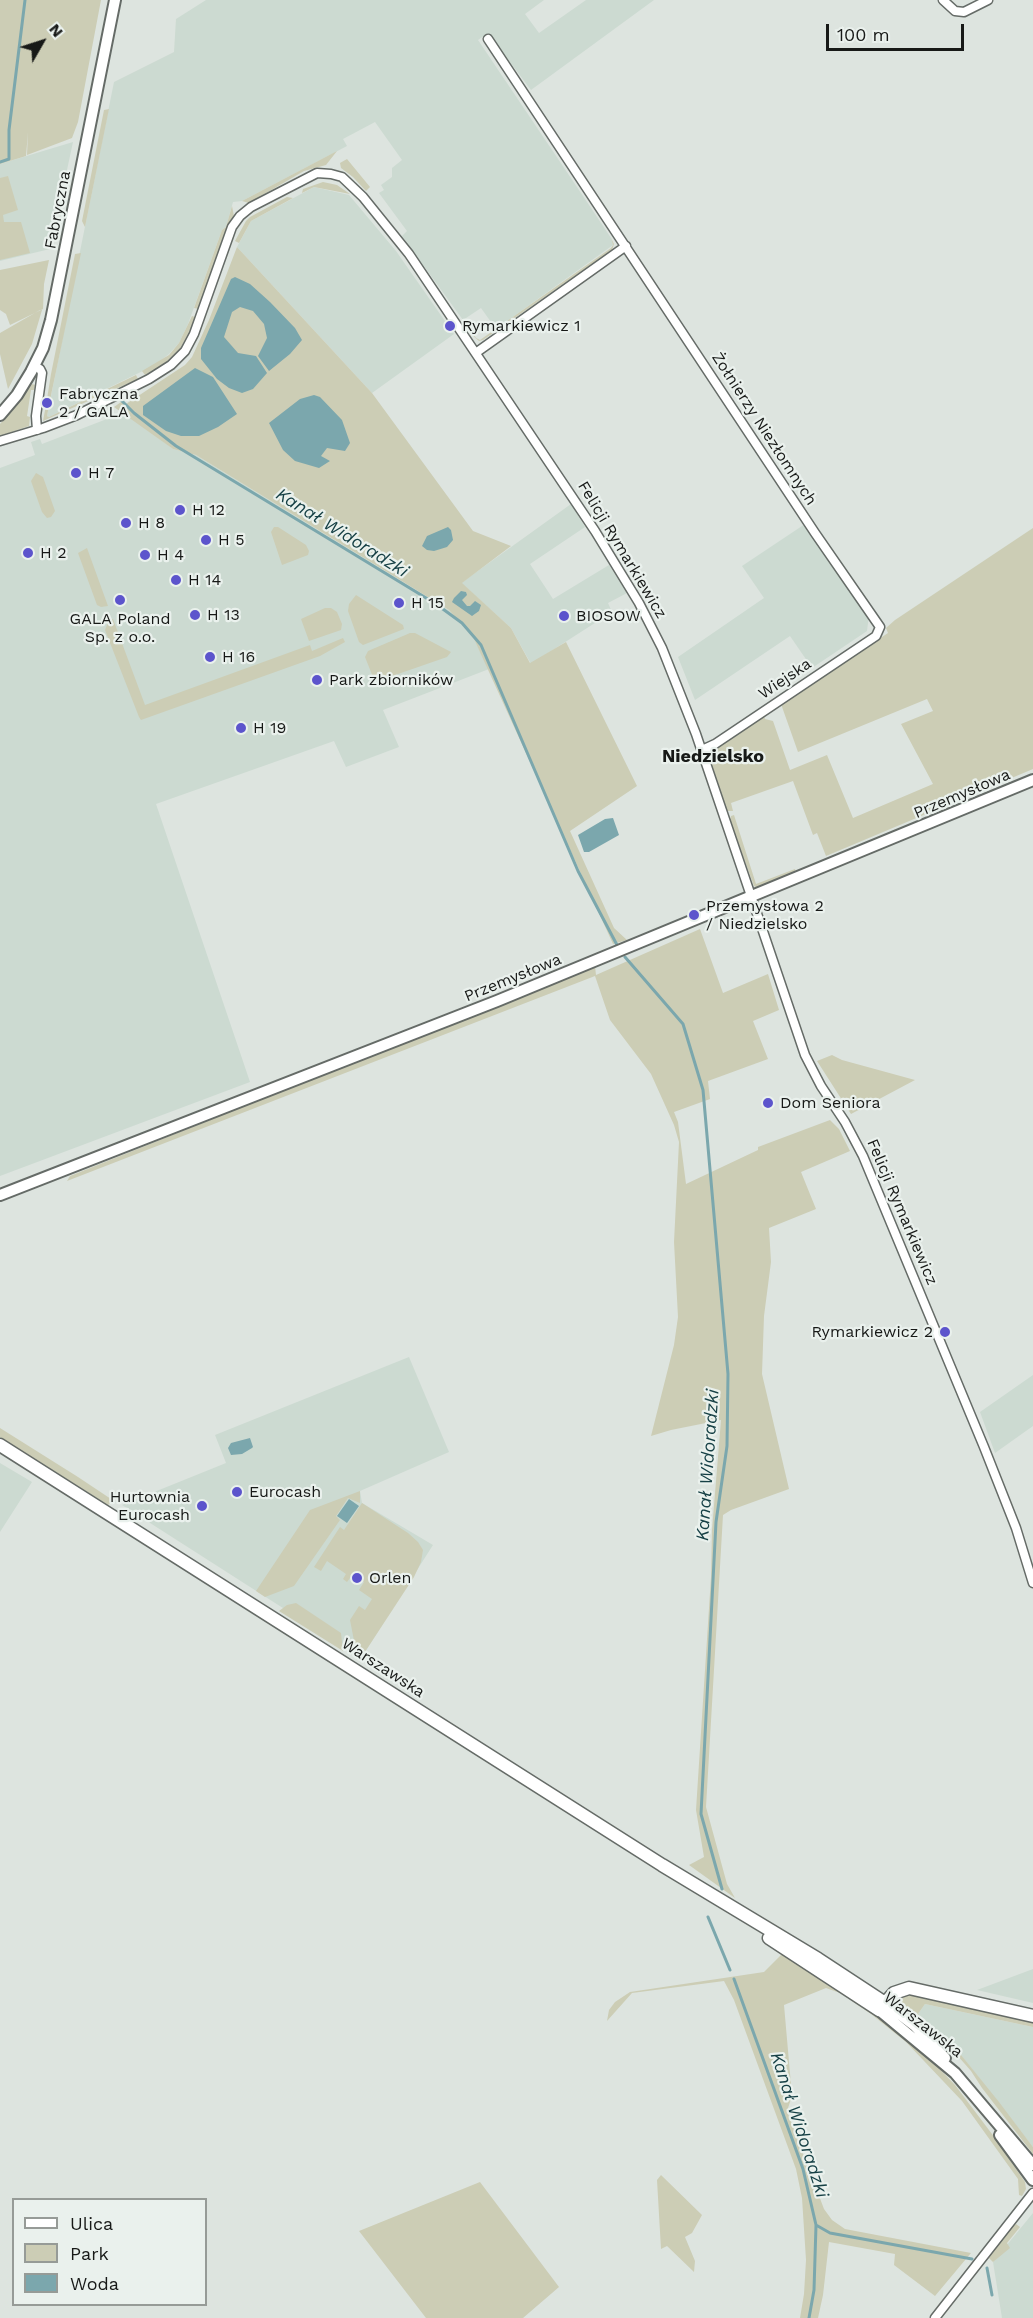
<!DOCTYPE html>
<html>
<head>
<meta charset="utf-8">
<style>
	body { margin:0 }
	#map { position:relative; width:1033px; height:2318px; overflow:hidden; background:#dde4df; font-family:"Work Sans",sans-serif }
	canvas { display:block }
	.legend { position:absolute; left:12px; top:2198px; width:195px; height:108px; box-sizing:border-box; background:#eaf1ed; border:2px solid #969b97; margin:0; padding:8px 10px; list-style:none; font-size:18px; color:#171917 }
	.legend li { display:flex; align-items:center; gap:12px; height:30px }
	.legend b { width:30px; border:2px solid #969b97 }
	.north { position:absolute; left:12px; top:12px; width:60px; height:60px; -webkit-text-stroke:4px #eaf1ed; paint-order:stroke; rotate:51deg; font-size:16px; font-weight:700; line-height:24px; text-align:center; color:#171917 }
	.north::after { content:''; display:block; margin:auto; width:21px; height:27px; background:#171917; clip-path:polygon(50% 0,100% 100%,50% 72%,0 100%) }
	.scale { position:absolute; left:826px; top:24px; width:138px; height:27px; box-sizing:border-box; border:3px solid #171917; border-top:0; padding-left:8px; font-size:18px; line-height:21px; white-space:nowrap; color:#171917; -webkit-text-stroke:4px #eaf1ed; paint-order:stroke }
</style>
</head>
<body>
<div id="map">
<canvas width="1033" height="2318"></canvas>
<ul class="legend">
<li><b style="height:8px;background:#fff"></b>Ulica</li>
<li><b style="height:16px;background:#cccdb5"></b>Park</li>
<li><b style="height:16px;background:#7ba7ad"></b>Woda</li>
</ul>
<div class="north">N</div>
<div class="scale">100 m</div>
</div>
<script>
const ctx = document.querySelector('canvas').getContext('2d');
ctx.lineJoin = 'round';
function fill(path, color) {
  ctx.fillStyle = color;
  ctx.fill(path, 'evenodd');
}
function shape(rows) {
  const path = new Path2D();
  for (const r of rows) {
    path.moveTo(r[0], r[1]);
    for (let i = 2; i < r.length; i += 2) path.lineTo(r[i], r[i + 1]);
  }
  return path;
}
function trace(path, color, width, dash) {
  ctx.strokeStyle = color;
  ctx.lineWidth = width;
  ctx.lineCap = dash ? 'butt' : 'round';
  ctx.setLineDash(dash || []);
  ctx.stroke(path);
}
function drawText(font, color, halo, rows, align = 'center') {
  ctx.font = font + ' "Work Sans",sans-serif';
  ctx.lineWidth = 4.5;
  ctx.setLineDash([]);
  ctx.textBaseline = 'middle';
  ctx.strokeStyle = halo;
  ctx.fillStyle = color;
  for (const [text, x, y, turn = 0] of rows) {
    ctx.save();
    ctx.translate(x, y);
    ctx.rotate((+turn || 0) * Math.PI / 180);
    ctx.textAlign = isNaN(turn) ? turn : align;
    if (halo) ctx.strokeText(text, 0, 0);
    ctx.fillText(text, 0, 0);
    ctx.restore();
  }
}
fill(shape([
	[206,0,544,0,525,14,539,33,586,0,654,0,531,90,488,33,478,40,587,202,611,238,613,245,496,329,481,308,463,320,402,236,407,231,379,193,384,190,381,185,392,177,392,168,402,160,375,122,343,139,347,146,242,201,233,202,226,227,222,230,188,324,179,343,169,354,155,365,49,417,47,416,114,82,174,52,176,19],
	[73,142,50,249,0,261,0,164],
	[314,187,349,195,396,251,454,334,372,393,237,247,251,221],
	[125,412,173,449,196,455,449,610,474,639,489,669,383,710,399,747,346,767,334,741,156,804,250,1082,0,1176,0,468,35,455,31,442,40,439,42,444],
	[571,504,585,527,530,564,553,599,609,565,627,593,608,603,612,612,531,664,511,628,461,583],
	[805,524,869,615,867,631,812,668,790,636,695,700,678,657,764,598,742,566],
	[409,1357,449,1452,360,1491,362,1503,433,1545,361,1658,122,1505,226,1463,215,1435],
	[1033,1375,1033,1426,995,1453,980,1412],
	[0,1463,32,1482,0,1532],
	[1033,1969,1033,2003,977,1990],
	[925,2004,1033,2027,1033,2147,953,2045,918,2014],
	[1033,2213,1033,2318,1002,2318,993,2262]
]), '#ccdad1');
fill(shape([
	[0,0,101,0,78,122,72,138,27,155,28,132,26,156,0,164],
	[109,109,85,227,82,221,100,130,104,110],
	[337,151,326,165,304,171,249,203,242,201],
	[347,159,370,187,366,191,353,177,341,168,340,163],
	[8,176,18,210,3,215,4,222,21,222,30,253,0,260,0,178],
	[323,182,337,185,350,194,314,187,302,193,303,189],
	[287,197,293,198,251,221,239,243,235,241,246,221,250,217],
	[232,206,234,216,224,236,199,309,194,308,222,230,226,227],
	[611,238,614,244,612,250,483,340,479,341,472,335,470,336,470,330,476,338,480,340,611,248,613,245],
	[237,247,372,393,473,531,511,546,462,583,511,628,530,663,566,642,637,786,570,831,614,928,627,940,613,944,474,639,449,610,196,455,173,449,114,407,121,402,126,404,185,365,192,357,209,320],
	[81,253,50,400,47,399,51,374,75,254],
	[49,260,44,284,43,309,10,325,6,314,0,310,0,270],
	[40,310,42,310,32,344,8,389,0,354,0,333],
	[192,316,195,317,193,324,180,349,165,363,145,375,142,371,169,355,179,343],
	[136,375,138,379,43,421,46,405,49,406,47,416,49,417],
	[32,384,35,385,34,390,31,390,27,416,30,417,29,426,0,436,0,424],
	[36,473,43,477,55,511,51,517,47,518,42,512,31,481],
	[274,527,278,527,306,545,309,551,308,555,282,565,271,532],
	[1033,528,1033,769,826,856,817,833,813,835,793,781,731,803,733,811,727,811,711,766,711,756,717,748,764,716,765,719,773,721,790,770,827,755,853,818,933,784,901,724,933,711,927,699,798,752,781,704,888,633,886,628,895,620],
	[87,548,108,606,101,607,97,605,78,553],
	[356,595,403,625,404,629,363,645,359,642,348,611,349,604],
	[325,608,331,608,337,612,342,624,341,630,309,641,301,619],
	[113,619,145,705,310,645,312,651,343,638,345,642,320,656,141,720,139,717,105,630,109,620],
	[410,633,415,633,451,652,447,657,375,682,365,657,368,651],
	[734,815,756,884,795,869,796,875,758,888,754,886,730,821,731,816],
	[700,929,723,993,768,974,779,1010,753,1021,768,1059,708,1081,710,1099,674,1112,678,1122,686,1184,758,1150,758,1147,830,1120,839,1129,850,1151,801,1172,816,1209,769,1228,771,1262,764,1316,762,1374,789,1489,731,1510,723,1515,706,1807,727,1884,735,1898,689,1865,704,1857,696,1810,711,1577,712,1530,721,1420,671,1430,651,1436,674,1345,678,1317,674,1242,679,1142,674,1125,651,1074,610,1020,595,976,67,1181,70,1176,595,966,596,975],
	[832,1055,842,1060,915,1080,851,1114,817,1061],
	[0,1428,78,1477,114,1501,108,1505,30,1456,0,1437],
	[360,1491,360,1503,348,1498,336,1516,340,1520,294,1586,265,1597,256,1591,310,1510],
	[362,1503,408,1533,418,1542,423,1550,421,1562,414,1577,361,1658,357,1656,350,1620,359,1606,365,1610,372,1599,359,1590,364,1582,356,1577,354,1580,350,1578,347,1582,343,1579,346,1574,327,1561,321,1571,314,1567,340,1527,344,1530],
	[296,1603,341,1633,343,1651,279,1611,287,1605],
	[784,1952,880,2019,928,2057,955,2085,995,2138,1025,2182,1026,2189,1022,2196,1019,2195,1018,2179,962,2101,906,2042,871,2014,840,1993,826,1988,784,2005,792,2096,787,2111,824,2209,832,2220,845,2229,971,2253,935,2296,894,2265,895,2254,829,2242,823,2295,818,2318,800,2318,804,2294,806,2260,802,2198,796,2169,734,2000,724,1981,632,1993,607,2021,609,2010,615,2002,630,1992,764,1972],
	[910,1994,1033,2021,1033,2027,925,2004,918,2014,931,2026,925,2030,902,2009,900,2004,903,1997],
	[936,2030,953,2045,999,2102,1033,2147,1033,2154,982,2088,971,2071,950,2047,934,2035],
	[661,2175,702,2215,692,2233,685,2237,695,2261,694,2272,667,2246,661,2249,657,2180],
	[480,2182,559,2287,523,2318,426,2318,359,2231],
	[1016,2224,1020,2227,1007,2243,1010,2248,993,2262,988,2257,1012,2227]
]), '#cccdb5');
fill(shape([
	[235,277,250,284,270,302,295,328,302,340,290,354,269,371,258,356,267,338,264,324,253,311,240,307,232,312,224,337,238,353,256,356,267,373,253,389,242,393,229,388,217,379,201,359,201,348,231,279],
	[195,368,213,377,237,414,218,427,199,436,181,436,166,431,143,415,143,406],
	[314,395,320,397,342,420,350,443,345,451,327,448,321,456,330,461,319,468,295,461,283,450,269,423,300,399],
	[448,527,451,530,453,540,447,547,434,551,427,550,422,546,427,536],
	[461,591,466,592,467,595,462,600,467,606,470,606,475,601,481,605,479,611,472,616,452,602,454,598],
	[613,818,619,835,589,852,584,852,578,835,605,819],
	[250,1438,253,1447,252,1448,242,1454,231,1455,228,1448,231,1443],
	[349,1499,359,1506,347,1523,337,1516]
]), '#7ba7ad');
trace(shape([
	[0,162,9,159,9,130,25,0],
	[122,401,134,413,176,446,436,604,462,623,481,645,578,871,617,945],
	[625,957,683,1024,703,1090,728,1374,727,1446,716,1522,701,1814,722,1889],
	[708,1917,730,1970],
	[734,1979,803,2169,816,2225,814,2290,809,2318],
	[816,2225,830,2233,972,2259],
	[987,2268,992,2295]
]), '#7ba7ad', 3);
const minor = shape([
	[943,0,955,11,964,12,988,0],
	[488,39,815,533,880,627,876,636,715,744,702,750],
	[477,352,626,246],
	[34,366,40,369,42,373,36,416,37,430],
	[0,441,43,428,77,415,149,379,171,365,185,351,194,334,232,227,240,216,251,207,317,173,331,174,342,177,363,197,409,254,595,531,639,603,662,648,696,734,805,1055,821,1086,845,1122,863,1156,984,1447,1016,1528,1033,1583],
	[935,2318,1033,2193]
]);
const tertiary = shape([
	[0,415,17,395,31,372,43,348,51,320,115,0],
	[0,1195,497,1001,1033,780],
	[885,2003,915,2026,945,2058],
	[879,2010,955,2073,1033,2165],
	[1000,2135,1033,2180]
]);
const secondary = shape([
	[0,1445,662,1865,818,1959,885,2003],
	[769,1938,879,2010,894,1993,909,1988,1033,2016]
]);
trace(minor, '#656b67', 11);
trace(tertiary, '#656b67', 14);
trace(secondary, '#656b67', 15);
trace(minor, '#fff', 8);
trace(tertiary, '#fff', 10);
trace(secondary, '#fff', 12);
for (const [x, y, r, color] of [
	[450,326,6,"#5c54cc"],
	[47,403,6,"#5c54cc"],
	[76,473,6,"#5c54cc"],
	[180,510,6,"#5c54cc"],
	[126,523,6,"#5c54cc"],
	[206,540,6,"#5c54cc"],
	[28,553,6,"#5c54cc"],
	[145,555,6,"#5c54cc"],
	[176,580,6,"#5c54cc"],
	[120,600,6,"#5c54cc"],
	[399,603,6,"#5c54cc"],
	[195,615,6,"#5c54cc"],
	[564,616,6,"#5c54cc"],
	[210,657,6,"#5c54cc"],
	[317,680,6,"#5c54cc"],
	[241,728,6,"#5c54cc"],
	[694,915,6,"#5c54cc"],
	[768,1103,6,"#5c54cc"],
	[945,1332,6,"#5c54cc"],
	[237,1492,6,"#5c54cc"],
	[202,1506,6,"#5c54cc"],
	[357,1578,6,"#5c54cc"]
]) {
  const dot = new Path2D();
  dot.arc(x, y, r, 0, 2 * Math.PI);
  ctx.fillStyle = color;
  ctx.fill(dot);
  trace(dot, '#eaf1ed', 2);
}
drawText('16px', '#171917', '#eaf1ed', [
	["Fabryczna",58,210,-79],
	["Żołnierzy Niezłomnych",764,429,57],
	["Felicji Rymarkiewicz",622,550,59],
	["Wiejska",785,679,-34],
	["Przemysłowa",962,794,-23],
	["Przemysłowa",513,978,-22],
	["Felicji Rymarkiewicz",902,1212,67],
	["Warszawska",383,1668,33],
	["Warszawska",923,2025,38]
]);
drawText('16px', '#171917', '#eaf1ed', [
	["Rymarkiewicz 1",462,326],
	["Fabryczna",59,394],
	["2 / GALA",59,412],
	["H 7",88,473],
	["H 12",192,510],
	["H 8",138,523],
	["H 5",218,540],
	["H 2",40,553],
	["H 4",157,555],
	["H 14",188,580],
	["H 15",411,603],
	["H 13",207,615],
	["BIOSOW",576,616],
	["GALA Poland",120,619,"center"],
	["Sp. z o.o.",120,637,"center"],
	["H 16",222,657],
	["Park zbiorników",329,680],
	["H 19",253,728],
	["Przemysłowa 2",706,906],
	["/ Niedzielsko",706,924],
	["Dom Seniora",780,1103],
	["Rymarkiewicz 2",933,1332,"right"],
	["Eurocash",249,1492],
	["Hurtownia",190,1497,"right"],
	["Eurocash",190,1515,"right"],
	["Orlen",369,1578]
], 'left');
drawText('italic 18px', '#164045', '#eaf1ed', [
	["Kanał Widoradzki",342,533,32],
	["Kanał Widoradzki",708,1465,-86],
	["Kanał Widoradzki",799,2125,72]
]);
drawText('bold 18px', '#171917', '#eaf1ed', [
	["Niedzielsko",713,757]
]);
</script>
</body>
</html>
